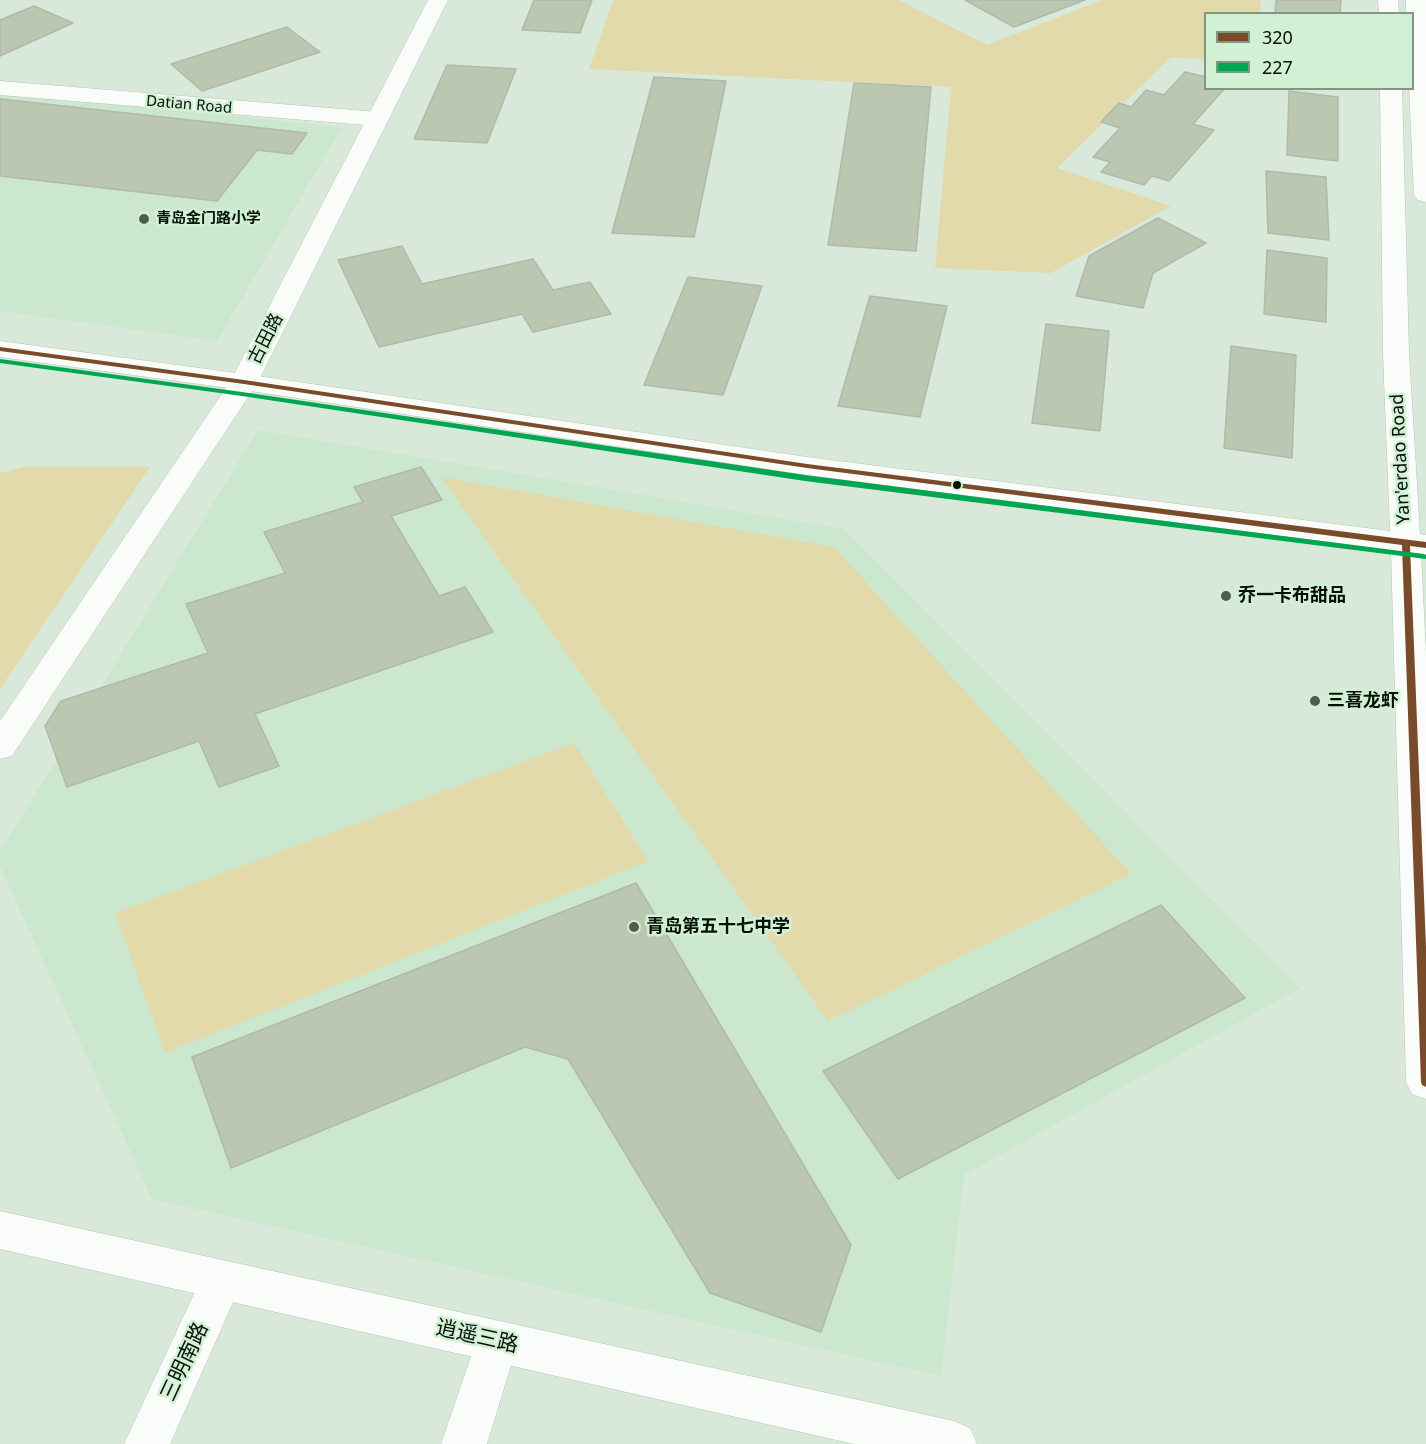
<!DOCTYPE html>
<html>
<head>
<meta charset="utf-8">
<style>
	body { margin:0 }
	#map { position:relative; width:1426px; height:1444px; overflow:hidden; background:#d8e9da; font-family:"Noto Sans",sans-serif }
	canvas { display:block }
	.legend { position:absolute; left:1204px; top:12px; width:210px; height:78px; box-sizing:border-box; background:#d1f0d4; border:2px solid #809682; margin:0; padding:8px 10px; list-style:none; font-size:18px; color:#061007 }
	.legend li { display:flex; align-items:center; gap:12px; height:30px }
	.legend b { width:30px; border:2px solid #809682 }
</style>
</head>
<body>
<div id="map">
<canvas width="1426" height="1444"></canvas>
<ul class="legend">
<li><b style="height:8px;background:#7a4b2a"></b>320</li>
<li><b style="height:8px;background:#00a651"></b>227</li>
</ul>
</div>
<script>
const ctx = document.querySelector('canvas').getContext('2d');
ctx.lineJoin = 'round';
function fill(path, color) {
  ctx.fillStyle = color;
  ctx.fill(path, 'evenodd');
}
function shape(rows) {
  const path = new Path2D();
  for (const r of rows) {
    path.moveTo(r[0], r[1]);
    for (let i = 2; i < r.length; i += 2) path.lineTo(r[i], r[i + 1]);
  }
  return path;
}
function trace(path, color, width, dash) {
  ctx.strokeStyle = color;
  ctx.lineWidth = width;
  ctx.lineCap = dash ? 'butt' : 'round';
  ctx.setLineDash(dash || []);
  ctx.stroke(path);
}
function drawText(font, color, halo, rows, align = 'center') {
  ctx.font = font + ' "Noto Sans","Noto Sans SC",sans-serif';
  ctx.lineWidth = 5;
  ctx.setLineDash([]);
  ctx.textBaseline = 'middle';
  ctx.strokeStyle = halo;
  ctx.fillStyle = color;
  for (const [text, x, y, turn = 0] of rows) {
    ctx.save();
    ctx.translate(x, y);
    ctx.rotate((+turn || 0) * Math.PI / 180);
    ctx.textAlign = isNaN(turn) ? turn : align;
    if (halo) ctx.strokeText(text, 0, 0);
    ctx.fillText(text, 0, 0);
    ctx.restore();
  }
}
fill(shape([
	[0,93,342,127,217,341,0,311],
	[258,430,844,529,1300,988,964,1175,941,1376,152,1199,0,866,0,852]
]), '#cbe7ce');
fill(shape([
	[613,0,899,0,987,45,1102,0,1261,0,1260,13,1206,14,1205,60,1171,57,1057,168,1171,206,1051,273,935,268,951,87,589,69],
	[24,467,150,467,0,689,0,473],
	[441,477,834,547,1131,874,828,1021],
	[574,743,648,861,165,1053,115,913]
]), '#e3daab');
const building = shape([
	[534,0,592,0,580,33,522,30,534,0],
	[965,0,1085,0,1014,27,965,0],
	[1276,0,1341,0,1340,14,1275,14,1276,0],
	[34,6,73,23,0,56,0,20,34,6],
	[287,27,320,52,202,91,171,64,287,27],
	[447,65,516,69,487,143,414,139,447,65],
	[1185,72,1206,77,1206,88,1225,88,1193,124,1214,130,1169,181,1152,176,1144,185,1101,172,1110,162,1093,157,1120,128,1101,122,1119,103,1131,107,1146,90,1164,95,1185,72],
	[654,77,726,81,694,237,612,233,654,77],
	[854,83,931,87,916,251,828,245,854,83],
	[1289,91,1338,97,1338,161,1287,155,1289,91],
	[0,99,307,133,292,154,257,150,217,201,0,176,0,99],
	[1266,171,1326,177,1329,240,1268,233,1266,171],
	[1158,218,1206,243,1153,273,1143,308,1076,296,1089,256,1158,218],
	[402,246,422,284,533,259,553,290,590,282,611,314,533,332,522,314,379,347,338,260,402,246],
	[1267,250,1327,258,1326,322,1264,314,1267,250],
	[688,277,762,286,723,395,644,385,688,277],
	[870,296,947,306,920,417,838,406,870,296],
	[1046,324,1109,331,1100,431,1032,423,1046,324],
	[1231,346,1296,355,1292,458,1224,448,1231,346],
	[421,467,442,500,391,516,439,596,465,587,493,632,255,714,279,766,219,787,199,741,67,787,45,726,61,701,208,653,186,604,285,573,264,532,363,502,354,487,421,467],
	[636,883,851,1245,821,1332,710,1293,568,1059,525,1047,231,1168,192,1057,636,883],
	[1161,905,1245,998,898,1179,823,1071,1161,905]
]);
fill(building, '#bcc7b2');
trace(building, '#b0b9ac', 1.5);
const minor = shape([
	[0,81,378,112,386,114,389,119,386,124,378,126,0,95,0,81],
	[222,1260,237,1266,243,1280,170,1444,124,1444,207,1266,222,1260],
	[496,1321,511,1327,518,1342,487,1444,441,1444,481,1327,496,1321]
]);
const tertiary = shape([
	[428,0,448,0,258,382,12,756,0,759,0,721,230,382,428,0],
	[0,1211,954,1421,970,1428,977,1444,854,1444,0,1249,0,1211]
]);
const secondary = shape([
	[1378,0,1398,0,1399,14,1379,14,1378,0],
	[1406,0,1426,0,1426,202,1418,200,1414,195,1409,88,1412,88,1412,14,1406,14,1406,0],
	[1380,88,1402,88,1409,353,1420,534,1426,535,1426,555,1421,554,1426,653,1426,1099,1412,1094,1406,1082,1391,550,807,475,244,390,0,357,0,341,244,374,807,457,1390,531,1383,353,1380,88]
]);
trace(minor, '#b8c4b9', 1);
trace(tertiary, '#b8c4b9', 1);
trace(secondary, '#b8c4b9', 1);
fill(minor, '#f9fcf9');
fill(tertiary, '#f9fcf9');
fill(secondary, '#f9fcf9');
fill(shape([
	[0,347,244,380,807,464,1426,542,1426,548,1410,546,1426,947,1426,1087,1422,1085,1421,1082,1402,545,807,468,244,384,0,351,0,347]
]), '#7a4b2a');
fill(shape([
	[0,359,242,392,805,475,1424,554,1426,555,1426,559,805,481,242,396,0,363,0,359]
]), '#00a651');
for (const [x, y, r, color] of [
	[144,219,6,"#505c51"],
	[957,485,5,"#061007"],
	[1226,596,6,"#505c51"],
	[1315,701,6,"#505c51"],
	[634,927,6,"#505c51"]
]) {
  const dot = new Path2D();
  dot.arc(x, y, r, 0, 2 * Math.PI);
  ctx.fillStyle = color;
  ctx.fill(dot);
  trace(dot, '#d1f0d4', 2);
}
drawText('15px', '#061007', '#d1f0d4', [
	["Datian Road",189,105,5]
]);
drawText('bold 15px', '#061007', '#d1f0d4', [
	["青岛金门路小学",156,219]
], 'left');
drawText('18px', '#061007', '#d1f0d4', [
	["古田路",266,339,-63],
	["Yan'erdao Road",1401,459,-93]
]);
drawText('bold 18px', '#061007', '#d1f0d4', [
	["乔一卡布甜品",1238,596],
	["三喜龙虾",1327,701],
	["青岛第五十七中学",646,927]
], 'left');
drawText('21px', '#061007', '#d1f0d4', [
	["逍遥三路",477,1337,13],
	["三明南路",185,1362,-65]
]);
</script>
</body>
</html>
